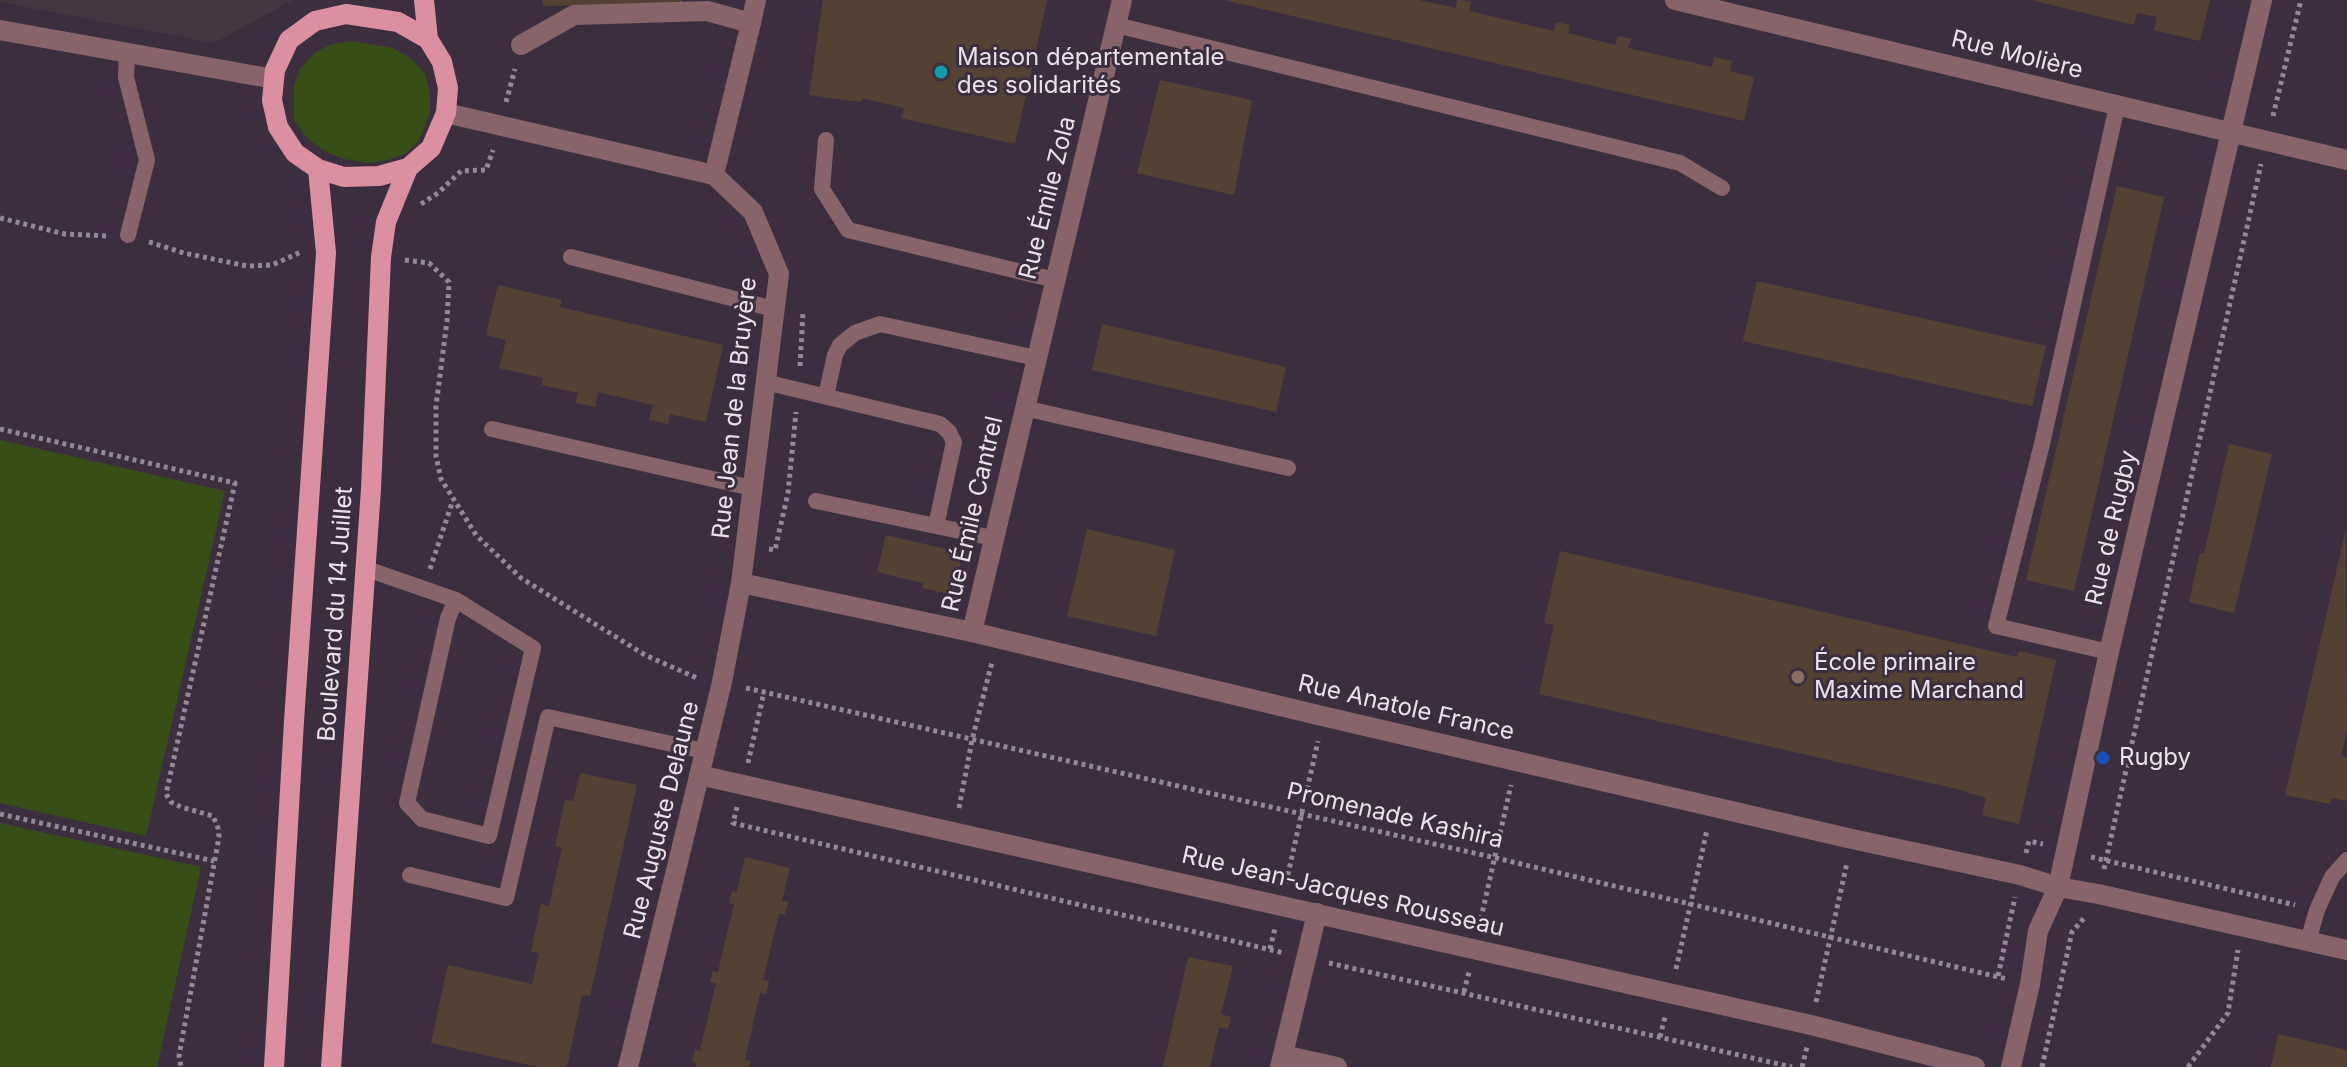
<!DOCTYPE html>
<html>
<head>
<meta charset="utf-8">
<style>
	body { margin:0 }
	canvas { display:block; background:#3c2e3f }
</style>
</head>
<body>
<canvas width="2347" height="1067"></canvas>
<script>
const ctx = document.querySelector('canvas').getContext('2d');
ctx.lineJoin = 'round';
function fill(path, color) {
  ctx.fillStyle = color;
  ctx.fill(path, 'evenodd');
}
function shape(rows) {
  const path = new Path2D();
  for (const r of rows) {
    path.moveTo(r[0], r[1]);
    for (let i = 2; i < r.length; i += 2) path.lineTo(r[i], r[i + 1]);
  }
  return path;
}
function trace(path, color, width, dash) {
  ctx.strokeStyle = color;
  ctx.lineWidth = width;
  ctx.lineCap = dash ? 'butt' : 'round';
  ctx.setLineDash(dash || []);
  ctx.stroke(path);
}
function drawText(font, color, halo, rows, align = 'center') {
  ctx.font = font + ' Inter,sans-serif';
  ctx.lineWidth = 6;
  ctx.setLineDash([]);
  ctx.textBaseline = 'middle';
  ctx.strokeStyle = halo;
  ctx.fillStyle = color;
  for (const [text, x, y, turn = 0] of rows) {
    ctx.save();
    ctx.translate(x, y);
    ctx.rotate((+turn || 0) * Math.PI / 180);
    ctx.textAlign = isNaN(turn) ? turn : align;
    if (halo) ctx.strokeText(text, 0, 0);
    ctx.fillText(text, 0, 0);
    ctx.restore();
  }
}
fill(shape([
	[0,0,293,0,214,43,0,2]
]), '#463642');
fill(shape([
	[351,41,393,48,411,59,425,74,430,93,430,112,419,141,405,154,388,160,367,163,344,159,324,151,306,137,294,119,294,85,300,69,316,52,330,45],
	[0,440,225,491,146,836,0,803],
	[0,823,201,867,157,1067,0,1067]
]), '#374e17');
fill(shape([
	[542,0,682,0,683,4,543,6],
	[823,0,1047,0,1015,144,901,118,904,108,862,98,861,102,809,95],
	[1224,0,1419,0,1456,8,1457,0,1461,0,1471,2,1469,11,1554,31,1556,22,1570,25,1568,33,1615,45,1618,36,1631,39,1628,48,1712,67,1714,57,1732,61,1730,71,1754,77,1744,121],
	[2031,0,2210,0,2200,41,2154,30,2157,17,2137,13,2134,25],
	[1160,80,1252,100,1234,195,1137,173],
	[2117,186,2164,197,2074,591,2026,580],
	[1757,281,2046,346,2032,406,1743,341],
	[498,285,562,300,560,307,723,345,706,422,670,414,668,424,649,420,653,405,598,392,595,407,575,403,578,393,542,385,543,378,499,368,506,340,486,335],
	[1102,324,1286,367,1276,412,1092,370],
	[2229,444,2272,454,2234,613,2189,602,2200,553,2204,554],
	[1087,529,1175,550,1156,636,1067,616],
	[2346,529,2347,731,2341,756,2347,758,2347,801,2332,798,2330,804,2285,795],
	[886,535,963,553,953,595,922,588,923,583,877,572],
	[1560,551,2017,657,2019,651,2056,660,2019,824,1982,815,1986,798,1957,789,1539,694,1554,625,1544,623],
	[580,773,637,785,590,996,582,995,567,1067,538,1067,431,1043,448,965,532,984,539,953,531,952,541,904,549,906,562,848,555,846,565,800,573,801],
	[745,857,790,868,782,901,788,902,785,915,779,913,763,980,769,981,766,994,760,993,745,1060,750,1061,749,1067,696,1067,697,1063,692,1061,695,1049,700,1051,716,983,710,982,713,971,718,972,734,904,729,903,732,891,737,892],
	[1188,957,1233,966,1221,1014,1231,1017,1228,1029,1219,1027,1210,1067,1163,1067],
	[2278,1034,2347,1050,2347,1067,2271,1067]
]), '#554134');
trace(shape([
	[506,102,515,69],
	[2273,116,2301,0],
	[421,204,438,193,461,171,486,170,493,150],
	[0,218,65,234,108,236],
	[149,242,184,253,247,266,272,265,301,252],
	[405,260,429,263,449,282,447,321,436,406,436,456,441,479,476,535,521,578,645,655,697,678],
	[800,366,803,312],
	[0,429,235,483,166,794,171,802,181,807,213,816,218,828,219,837,179,1056,181,1067],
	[769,549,775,550,788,493,796,412],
	[430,569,452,503],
	[746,688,1496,858,2007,979],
	[748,763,764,692],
	[737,807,733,823,1284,953],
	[959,808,972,740,992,662],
	[0,814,214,861],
	[2026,853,2029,841,2043,844],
	[2091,857,2295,905],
	[2104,869,2261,164],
	[1286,883,1318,741],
	[1479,927,1511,785],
	[1270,949,1275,928],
	[1329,963,1792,1067],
	[1676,969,1707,830],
	[1998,976,2015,897],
	[1464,992,1469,972],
	[1816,1002,1847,863],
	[1660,1037,1665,1017],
	[1802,1067,1807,1047],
	[2042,1067,2072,932,2085,917],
	[2188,1067,2228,1013,2238,950]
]), '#938896', 5, [4, 4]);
trace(shape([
	[1116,25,1680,163,1722,188],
	[127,54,126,77,147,160,128,235],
	[826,140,822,189,848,230,1055,280],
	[571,257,774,309],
	[765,382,940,424,949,432,954,442,936,526,993,538],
	[826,396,835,355,840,345,855,333,880,324,1036,358],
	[1024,408,1288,468],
	[492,429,752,488],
	[816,501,936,526],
	[364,568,456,600],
	[456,600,533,648,489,836,422,819,407,803,448,618,456,600],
	[2109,652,1996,626,2042,444,2117,106],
	[410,875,506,898,548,717,704,751],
	[2308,941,2317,910,2332,877,2347,860]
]), '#88636a', 16);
trace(shape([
	[1675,0,2347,160],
	[0,30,274,79],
	[521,45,574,15,707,11,751,23,756,0],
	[972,632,1122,0],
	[699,775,1811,1025,1975,1067],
	[1283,1055,1337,1067],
	[628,1067,722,682,741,583],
	[1280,1067,1317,913],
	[2011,1067,2030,984,2038,931,2058,887,2109,652,2262,0]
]), '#88636a', 20);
trace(shape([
	[751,23,714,175,753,212,779,274,741,583,972,632,1322,716,1852,839,2020,875,2058,887,2098,894,2347,950],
	[446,113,714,175]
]), '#88636a', 20);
trace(shape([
	[424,0,428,39],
	[346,14,398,22,428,39,442,62,448,88,446,113,431,148,408,168,379,176,344,177,318,169,295,153,278,127,272,100,275,70,289,40,315,21,346,14],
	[274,1067,294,721,326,253,318,169],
	[331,1067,371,489,381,257,386,222,408,168]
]), '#db8fa0', 20);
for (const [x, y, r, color] of [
	[941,72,8,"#0f9aa8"],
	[1798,677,8,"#8d6e63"],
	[2103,758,8,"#1a4fb4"]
]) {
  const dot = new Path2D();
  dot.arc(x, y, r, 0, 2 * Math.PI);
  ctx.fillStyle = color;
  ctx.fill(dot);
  trace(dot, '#3c2e3f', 3);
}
drawText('24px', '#eae1ec', '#3c2e3f', [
	["Rue Molière",2017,55,14],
	["Rue Émile Zola",1048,198,-76],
	["Rue Jean de la Bruyère",735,408,-84],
	["Rue Émile Cantrel",973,514,-77],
	["Rue de Rugby",2112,528,-77],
	["Boulevard du 14 Juillet",336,614,-86],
	["Rue Anatole France",1406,708,13],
	["Promenade Kashira",1395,816,13],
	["Rue Auguste Delaune",662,820,-76],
	["Rue Jean-Jacques Rousseau",1343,892,13]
]);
drawText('24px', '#eae1ec', '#3c2e3f', [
	["Maison départementale",957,58],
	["des solidarités",957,86],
	["École primaire",1814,663],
	["Maxime Marchand",1814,691],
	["Rugby",2119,758]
], 'left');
</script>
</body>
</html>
